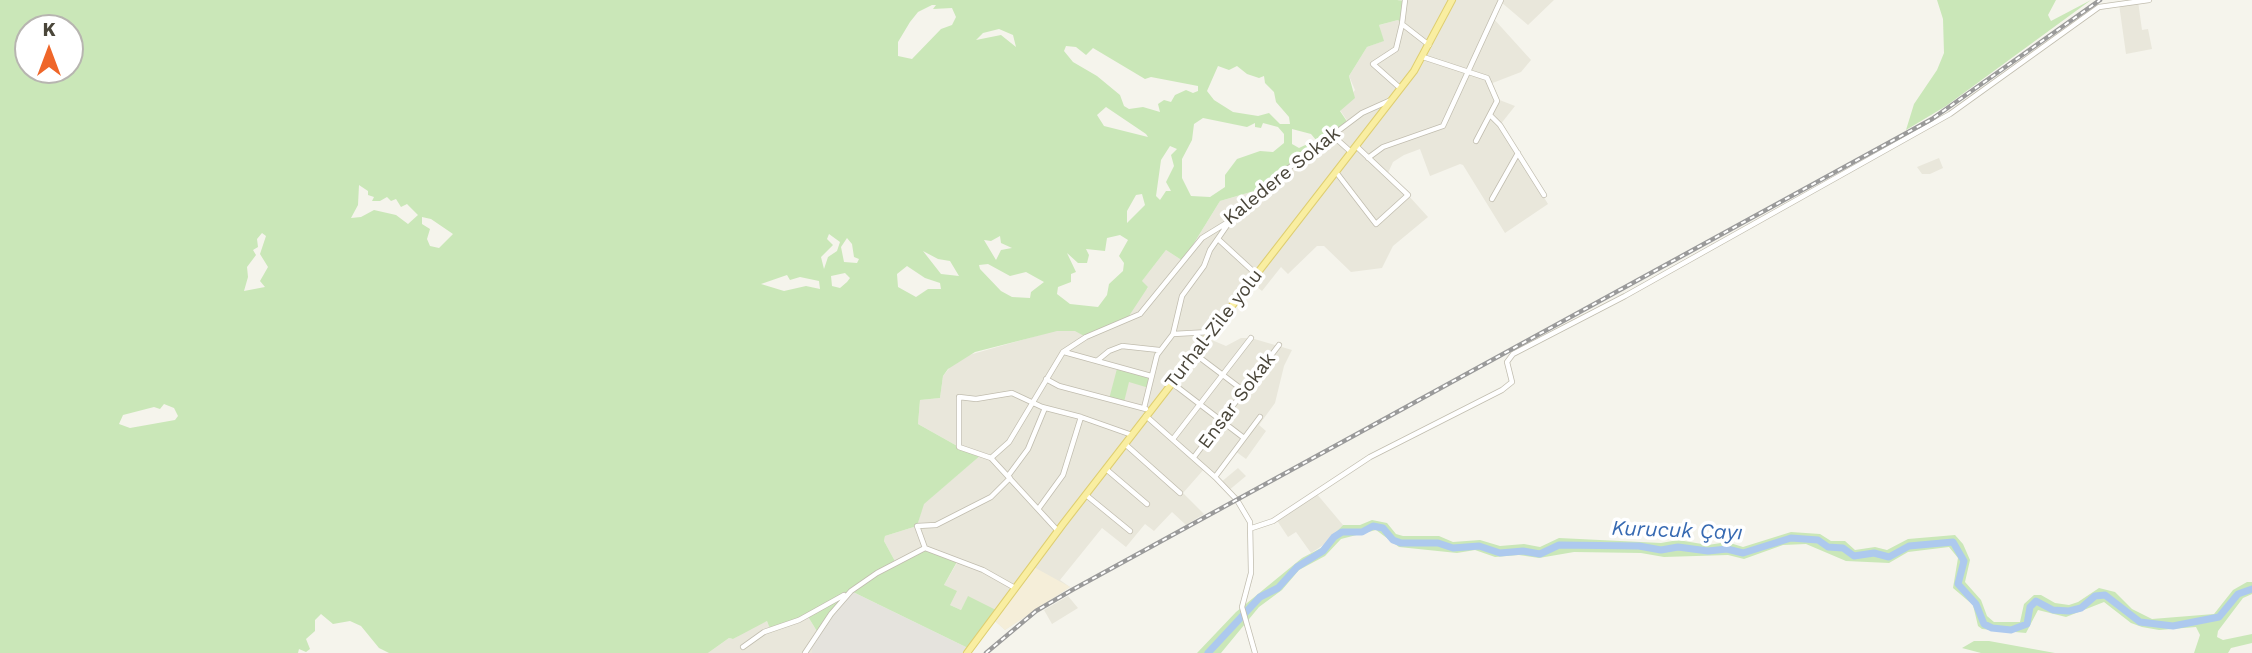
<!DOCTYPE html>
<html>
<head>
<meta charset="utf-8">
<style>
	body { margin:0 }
	#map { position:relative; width:2252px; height:653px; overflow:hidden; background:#f5f4ec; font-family:"Work Sans",sans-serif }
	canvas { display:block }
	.north { position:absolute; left:14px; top:14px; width:70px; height:70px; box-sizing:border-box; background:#fff; border:2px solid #b7b5b0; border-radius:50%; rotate:0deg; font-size:19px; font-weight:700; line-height:28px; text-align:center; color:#4a463a }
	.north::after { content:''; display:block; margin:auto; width:24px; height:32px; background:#ef6629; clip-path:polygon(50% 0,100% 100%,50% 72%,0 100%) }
</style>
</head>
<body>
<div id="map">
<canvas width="2252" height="653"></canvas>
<div class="north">K</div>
</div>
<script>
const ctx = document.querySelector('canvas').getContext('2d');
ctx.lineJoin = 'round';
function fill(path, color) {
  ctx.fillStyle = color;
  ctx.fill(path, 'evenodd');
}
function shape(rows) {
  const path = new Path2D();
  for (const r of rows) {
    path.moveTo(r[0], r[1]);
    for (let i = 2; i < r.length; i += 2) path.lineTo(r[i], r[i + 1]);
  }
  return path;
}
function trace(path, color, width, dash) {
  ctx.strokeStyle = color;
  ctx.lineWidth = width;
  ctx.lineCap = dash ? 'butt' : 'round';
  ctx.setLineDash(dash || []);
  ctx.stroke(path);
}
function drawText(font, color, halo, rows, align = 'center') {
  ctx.font = font + ' "Work Sans",sans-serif';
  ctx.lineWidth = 7;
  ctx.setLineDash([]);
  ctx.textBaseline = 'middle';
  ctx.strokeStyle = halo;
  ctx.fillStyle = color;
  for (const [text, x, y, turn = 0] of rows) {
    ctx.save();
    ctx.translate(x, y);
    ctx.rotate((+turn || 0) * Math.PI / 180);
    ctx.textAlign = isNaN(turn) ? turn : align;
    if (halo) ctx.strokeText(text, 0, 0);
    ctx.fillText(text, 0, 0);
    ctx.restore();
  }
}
fill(shape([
	[1397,0,1554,0,1528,25,1501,2,1493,18,1531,60,1521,72,1490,84,1497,99,1515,106,1500,125,1548,204,1505,233,1463,165,1460,164,1430,176,1420,149,1404,155,1393,162,1388,173,1428,217,1393,246,1382,268,1351,272,1324,246,1317,246,1288,274,1281,267,1262,291,1251,282,1207,338,1226,346,1241,338,1251,338,1292,350,1284,366,1275,403,1259,425,1266,431,1246,459,1235,451,1215,477,1205,468,1183,493,1204,514,1186,525,1172,512,1154,531,1145,524,1126,547,1102,528,1060,580,1070,587,1005,630,968,597,961,610,950,605,944,585,958,561,896,563,884,541,885,536,917,526,923,504,981,455,959,447,918,424,920,400,940,398,943,376,951,366,969,355,1057,330,1075,331,1148,288,1141,282,1166,250,1183,261,1220,201,1261,189,1348,122,1340,110,1355,90,1349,76,1367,47,1383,41,1379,25,1398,20,1402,24,1405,1],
	[2138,1,2142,30,2148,29,2152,49,2126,54,2119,4],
	[1939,158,1943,168,1930,174,1922,174,1917,167],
	[1238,468,1246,476,1228,491,1220,483],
	[1316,493,1343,525,1328,542,1311,553,1296,532,1288,537,1276,519],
	[1068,596,1078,608,1052,624,1044,610],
	[807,615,818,633,812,643,812,653,708,653,729,638,733,639,754,626,767,621,770,629]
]), '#e9e7db');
fill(shape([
	[1032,566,1070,587,1005,630,993,619]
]), '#f5eed9');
fill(shape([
	[851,591,970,649,967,653,812,653,812,643]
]), '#e5e3dd');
fill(shape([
	[0,0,1397,0,1405,1,1402,24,1398,20,1379,25,1384,41,1367,47,1349,76,1355,98,1340,111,1348,123,1261,189,1220,201,1183,261,1166,250,1142,281,1148,287,1125,322,1086,337,1075,331,1057,331,975,352,948,369,943,376,940,398,920,400,918,424,959,447,981,455,924,504,917,526,885,536,884,541,896,563,925,548,958,560,944,585,957,591,950,605,961,610,968,596,998,611,970,649,851,591,818,633,807,615,770,629,767,621,733,639,729,638,708,653,389,653,379,648,361,626,350,621,333,624,321,614,315,620,315,631,306,639,310,649,306,652,299,649,298,653,0,653],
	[932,5,936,5,933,9,952,8,956,17,952,25,941,29,912,59,898,56,898,42,910,22,918,12],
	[28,28,70,28,70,70,28,70],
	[999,29,1013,35,1016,47,1001,35,976,40,983,33],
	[1066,46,1076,47,1086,55,1093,48,1145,79,1151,77,1198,86,1198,91,1193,93,1186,90,1175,95,1171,102,1164,100,1158,104,1160,112,1143,107,1129,109,1124,106,1120,95,1097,76,1073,62,1064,51],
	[1218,66,1229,70,1237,66,1247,74,1259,78,1264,76,1265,83,1274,92,1276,102,1289,117,1290,124,1280,124,1269,113,1258,116,1233,112,1214,100,1207,91],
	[1106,107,1146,134,1148,137,1104,126,1097,115],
	[1203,118,1247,127,1255,123,1255,127,1261,128,1263,123,1278,127,1284,134,1284,143,1273,152,1260,151,1237,159,1225,175,1225,187,1210,197,1191,196,1182,178,1182,159,1192,140,1194,124],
	[1292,129,1311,134,1316,140,1299,148,1292,144],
	[1170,146,1177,149,1171,155,1174,166,1166,182,1171,191,1166,191,1160,200,1156,196,1161,160],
	[359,185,368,191,368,195,374,197,372,201,380,201,387,197,391,201,396,199,401,207,407,204,418,215,408,224,396,215,374,210,361,217,351,218,358,205],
	[1142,194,1145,205,1127,223,1127,211,1136,195],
	[422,217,431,219,453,234,439,248,430,246,427,239,430,229,422,224],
	[262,233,266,236,260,254,268,267,260,281,265,287,244,291,248,277,247,267,256,255,253,250,258,247,257,239],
	[829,234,840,242,837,251,828,257,824,269,821,257,833,245,827,239],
	[1120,235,1128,240,1119,256,1124,263,1123,271,1109,284,1107,295,1098,307,1070,304,1057,294,1058,287,1071,282,1071,274,1076,272,1067,253,1078,263,1087,263,1089,255,1086,249,1105,251,1107,238],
	[1000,236,1001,243,1012,248,1001,250,996,260,984,240,991,241],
	[847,238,852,244,854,257,859,259,857,263,844,262,841,247],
	[923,251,938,259,950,261,959,276,941,274],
	[988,264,1010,276,1026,272,1044,282,1031,292,1030,298,1012,297,1001,291,980,269,979,265],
	[907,266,925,278,940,283,941,289,928,289,916,297,898,287,897,274],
	[845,273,850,278,847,282,840,288,832,286,831,276],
	[787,275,790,280,800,277,819,281,820,289,806,286,784,291,761,284],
	[164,404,174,408,178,416,175,420,130,428,119,424,123,415,154,407,160,409],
	[1937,0,2056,0,2048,15,2051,21,2091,0,1946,106,1906,130,1914,104,1937,70,1944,53,1943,19],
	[1118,365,1151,376,1149,388,1129,382,1124,402,1109,399],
	[1372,520,1387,523,1396,534,1403,536,1439,536,1453,542,1480,540,1500,546,1524,544,1540,547,1559,538,1661,543,1678,540,1708,545,1727,542,1743,547,1791,532,1820,534,1831,541,1845,541,1855,550,1875,547,1887,550,1908,539,1955,535,1963,544,1970,560,1965,582,1981,600,1987,616,1994,622,2020,622,2024,604,2034,595,2041,595,2055,603,2069,605,2078,602,2099,588,2115,592,2132,609,2152,619,2214,614,2233,590,2247,582,2252,582,2252,594,2243,598,2218,631,2217,637,2223,640,2252,634,2252,643,2231,648,2228,653,2194,653,2200,635,2196,627,2159,630,2142,627,2131,623,2104,602,2066,617,2038,610,2026,633,1982,629,1978,626,1973,605,1953,588,1958,558,1949,547,1908,552,1889,563,1846,561,1806,544,1783,545,1744,559,1728,555,1664,557,1641,553,1574,552,1539,558,1519,555,1495,557,1475,550,1457,553,1399,547,1376,530,1341,539,1325,556,1299,570,1282,590,1259,607,1221,653,1197,653,1236,612,1302,558,1321,548,1343,525,1360,525],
	[1974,641,1989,641,2055,653,1981,653,1962,648]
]), '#cae7b8');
trace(shape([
	[1208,653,1260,597,1278,588,1297,567,1323,551,1334,537,1342,532,1362,532,1373,526,1383,528,1393,540,1401,543,1438,543,1453,548,1479,546,1500,553,1523,551,1540,554,1559,545,1639,546,1661,550,1678,547,1708,551,1727,549,1743,553,1791,538,1818,540,1828,547,1843,548,1854,556,1874,553,1889,557,1909,546,1953,542,1964,561,1958,584,1976,604,1984,624,1992,628,2011,630,2027,624,2030,607,2036,601,2053,610,2069,611,2081,608,2095,596,2105,595,2140,622,2173,626,2219,617,2238,594,2252,589]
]), '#adc9ee', 7);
const minor = shape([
	[1405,0,1402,24,1429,45],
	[1423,57,1487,78,1497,101,1476,141],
	[1400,88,1373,64,1396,49,1402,24],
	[1490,115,1500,125,1544,195],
	[1332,135,1351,152],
	[1368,158,1383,147,1443,126,1501,0],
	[1336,172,1376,224,1408,195,1356,146],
	[1492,199,1518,153],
	[1218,239,1256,274],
	[1173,334,1182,296,1204,266,1210,250,1228,224],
	[1064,352,1151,376],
	[1195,354,1244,391],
	[1098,360,1109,351,1122,346,1159,350],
	[1046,379,1059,386,1146,409],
	[1172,383,1244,438],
	[1144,408,1157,355,1173,334,1210,332],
	[1146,416,1215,477,1237,500,1250,522,1251,573,1242,607,1255,653],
	[1173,439,1251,338],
	[1125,444,1180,493],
	[1194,457,1279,345],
	[991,458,1009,442,1063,352,1086,337,1140,314,1202,238,1233,219,1261,189,1362,113,1391,100],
	[1106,469,1147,504],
	[1008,476,1028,449,1045,408],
	[1215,477,1260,417],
	[1086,495,1130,531],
	[1039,508,1063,475,1081,417],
	[1252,528,1273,521,1370,457,1502,390,1512,382,1507,362,1513,354,1625,296,1950,114,2099,7,2149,0],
	[1058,531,991,458,959,447,959,397,976,399,1012,393,1042,407,1081,417,1132,435],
	[925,548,917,526,936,525,991,497,1010,478],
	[743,647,764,632,799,620,844,595],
	[805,653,831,614,851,591,877,573,925,548,983,570,1015,588]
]);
const major = shape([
	[967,653,1063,524,1414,71,1452,0]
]);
trace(minor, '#c1bdaf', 6);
trace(major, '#dfcf71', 8);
trace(minor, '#fff', 4.5);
trace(major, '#f9eea1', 6);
const rail = shape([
	[986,653,1036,611,1072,590,1932,119,2100,0]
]);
trace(rail, '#9a9a9a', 4.5);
trace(rail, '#fff', 2, [5]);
drawText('19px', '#4a463a', '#fff', [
	["Kaledere Sokak",1282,176,-39],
	["Turhal-Zile yolu",1214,329,-52],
	["Ensar Sokak",1237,401,-53]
]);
drawText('italic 21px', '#376ab2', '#fff', [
	["Kurucuk Çayı",1677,531,2]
]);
</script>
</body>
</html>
